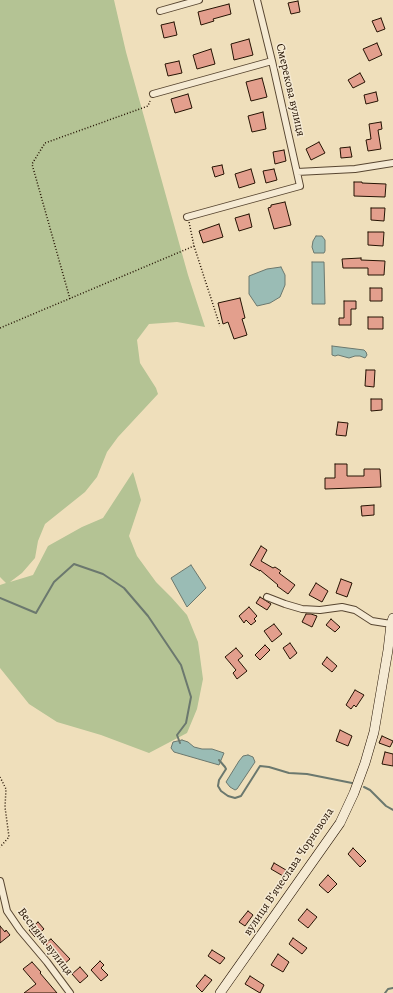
<!DOCTYPE html>
<html>
<head>
<meta charset="utf-8">
<style>
	body { margin:0 }
	canvas { display:block; background:#efdfbb }
</style>
</head>
<body>
<canvas width="393" height="993"></canvas>
<script>
const ctx = document.querySelector('canvas').getContext('2d');
ctx.lineJoin = 'round';
function fill(path, color) {
  ctx.fillStyle = color;
  ctx.fill(path, 'evenodd');
}
function shape(rows) {
  const path = new Path2D();
  for (const r of rows) {
    path.moveTo(r[0], r[1]);
    for (let i = 2; i < r.length; i += 2) path.lineTo(r[i], r[i + 1]);
  }
  return path;
}
function trace(path, color, width, dash) {
  ctx.strokeStyle = color;
  ctx.lineWidth = width;
  ctx.lineCap = dash ? 'butt' : 'round';
  ctx.setLineDash(dash || []);
  ctx.stroke(path);
}
function drawText(font, color, halo, rows, align = 'center') {
  ctx.font = font + ' Alegreya,serif';
  ctx.lineWidth = 3;
  ctx.setLineDash([]);
  ctx.textBaseline = 'middle';
  ctx.strokeStyle = halo;
  ctx.fillStyle = color;
  for (const [text, x, y, turn = 0] of rows) {
    ctx.save();
    ctx.translate(x, y);
    ctx.rotate((+turn || 0) * Math.PI / 180);
    ctx.textAlign = isNaN(turn) ? turn : align;
    if (halo) ctx.strokeText(text, 0, 0);
    ctx.fillText(text, 0, 0);
    ctx.restore();
  }
}
fill(shape([
	[0,0,114,0,126,52,188,275,205,327,177,322,149,324,137,340,140,363,156,388,158,394,118,437,107,452,97,477,85,492,45,524,38,541,35,558,22,573,10,582,33,575,48,546,82,527,103,518,133,472,141,500,129,536,137,556,156,582,171,597,187,615,198,642,203,679,197,709,187,733,149,753,101,735,57,722,29,704,0,668,0,585,6,583,0,577]
]), '#b4c394');
const water = shape([
	[316,236,322,236,325,240,325,251,324,253,314,253,312,247,313,241,316,236],
	[312,262,324,262,325,304,312,304,312,262],
	[281,267,285,275,285,285,280,297,270,303,257,306,249,294,249,276,267,269,281,267],
	[332,346,364,350,366,352,367,355,365,358,360,356,355,356,349,358,338,355,335,356,332,355,332,346],
	[191,565,206,588,187,607,171,578,191,565],
	[182,740,188,742,194,747,202,749,212,749,224,753,219,765,174,752,171,748,173,742,182,740],
	[248,755,253,757,255,762,237,789,235,790,230,787,226,782,239,761,243,756,248,755]
]);
fill(water, '#9abcb5');
trace(water, '#6b786e', 1);
trace(shape([
	[0,598,36,613,54,582,74,564,103,574,124,588,148,616,181,665,191,697,186,723,177,735,180,743],
	[219,760,225,767,226,769,219,780,218,786,221,791,228,796,235,798,241,796,260,766,269,767,289,773,307,774,352,783],
	[364,787,370,790,386,806,393,810],
	[385,993,388,989,393,988]
]), '#6b786e', 2);
const building = shape([
	[298,1,300,12,291,14,288,3,298,1],
	[229,4,231,14,213,19,214,21,201,25,198,12,229,4],
	[381,18,385,29,377,32,372,21,381,18],
	[174,22,177,35,164,38,161,25,174,22],
	[249,39,253,55,234,60,231,44,249,39],
	[377,43,382,55,369,61,363,49,377,43],
	[211,49,215,64,197,69,193,55,211,49],
	[179,61,182,73,168,76,165,64,179,61],
	[360,73,365,82,353,88,348,80,360,73],
	[262,78,267,97,251,101,246,82,262,78],
	[376,92,378,101,366,104,364,95,376,92],
	[188,94,192,108,175,113,171,99,188,94],
	[263,112,266,129,252,132,248,116,263,112],
	[381,122,382,129,378,130,381,149,368,151,366,140,371,139,369,124,381,122],
	[319,142,325,153,311,160,306,149,319,142],
	[350,147,352,157,341,158,340,148,350,147],
	[284,150,286,161,275,164,273,152,284,150],
	[222,165,224,174,215,177,212,167,222,165],
	[251,169,255,183,239,188,235,174,251,169],
	[274,169,277,180,266,183,263,171,274,169],
	[354,182,362,182,362,183,386,184,385,197,354,196,354,182],
	[285,202,291,225,274,229,268,208,271,207,271,205,285,202],
	[371,208,385,208,384,221,371,220,371,208],
	[249,214,252,227,239,231,235,218,249,214],
	[219,224,223,237,203,243,199,231,219,224],
	[368,232,384,232,383,246,368,245,368,232],
	[361,258,361,260,385,261,384,275,368,275,368,268,343,268,342,259,361,258],
	[370,288,382,288,382,301,370,301,370,288],
	[240,298,245,318,242,319,247,335,234,339,228,322,223,324,218,303,240,298],
	[344,301,356,301,356,309,351,309,351,325,339,325,339,318,344,318,344,301],
	[368,317,383,317,383,329,368,329,368,317],
	[366,370,375,370,374,387,365,386,366,370],
	[371,399,382,399,382,410,371,411,371,399],
	[338,422,348,423,346,436,336,435,338,422],
	[335,464,347,464,347,476,364,476,364,469,380,469,381,487,325,489,325,478,335,478,335,464],
	[374,505,374,515,362,516,361,506,374,505],
	[261,546,267,550,261,561,273,568,275,567,281,571,279,573,295,585,288,594,277,586,278,585,260,570,260,571,250,565,261,546],
	[341,579,352,583,347,597,336,593,341,579],
	[316,583,328,591,322,602,309,595,316,583],
	[260,597,271,604,267,610,256,603,260,597],
	[249,607,257,616,254,619,256,621,251,625,246,620,244,623,239,616,249,607],
	[306,614,311,614,317,616,312,627,302,622,306,614],
	[331,619,340,627,335,632,326,625,331,619],
	[274,624,282,634,272,642,264,631,274,624],
	[290,643,297,653,290,659,283,648,290,643],
	[265,645,270,650,260,660,255,655,265,645],
	[236,648,243,656,238,660,247,671,237,679,233,673,236,670,225,657,236,648],
	[327,657,337,666,332,672,322,664,327,657],
	[355,690,364,695,356,707,354,705,351,709,346,705,355,690],
	[340,730,352,736,348,746,336,741,340,730],
	[382,736,393,741,390,747,379,743,382,736],
	[385,752,393,754,393,766,382,764,385,752],
	[353,848,366,861,360,867,348,854,353,848],
	[274,863,286,870,283,876,271,869,274,863],
	[328,875,337,884,328,893,319,885,328,875],
	[307,909,317,917,308,928,298,920,307,909],
	[248,911,253,915,245,926,239,922,248,911],
	[38,922,44,929,35,937,29,930,38,922],
	[0,926,5,932,6,930,10,935,0,943,0,926],
	[293,938,307,948,302,954,289,944,293,938],
	[51,939,70,959,63,965,45,943,51,939],
	[212,950,225,958,220,964,208,956,212,950],
	[278,954,289,962,283,972,271,965,278,954],
	[100,961,104,965,101,968,108,975,101,981,91,970,100,961],
	[32,962,41,972,40,973,57,993,24,993,36,984,23,969,32,962],
	[80,967,88,976,80,983,72,974,80,967],
	[205,975,212,980,202,992,196,986,205,975],
	[250,976,264,985,260,993,245,984,250,976]
]);
fill(building, '#e39f8d');
trace(building, '#251303', 1);
const street = shape([
	[160,11,199,0],
	[153,94,272,61],
	[297,172,355,169,393,163],
	[187,217,300,186,272,61,257,0],
	[267,597,285,604,302,609,320,610,342,607,355,610,372,621,391,624],
	[0,881,7,911,20,930,47,962,70,993]
]);
const secondary = shape([
	[220,993,340,823,354,793,365,763,374,732,388,650,391,624,393,618]
]);
trace(street, '#584631', 8);
trace(secondary, '#251303', 10);
trace(shape([
	[194,246,220,326],
	[70,299,32,164,45,143,148,106,150,101],
	[0,328,194,246,189,222],
	[0,777,6,789,5,807,9,837,0,847]
]), '#251303', 1.5, [1, 2]);
trace(street, '#f5ead3', 6);
trace(secondary, '#f5ead3', 9);
drawText('12px', '#251303', '#f5ead3', [
	["Смерекова вулиця",290,90,77],
	["вулиця Вʼячеслава Чорновола",289,872,-56],
	["Весняна вулиця",45,942,52]
]);
</script>
</body>
</html>
